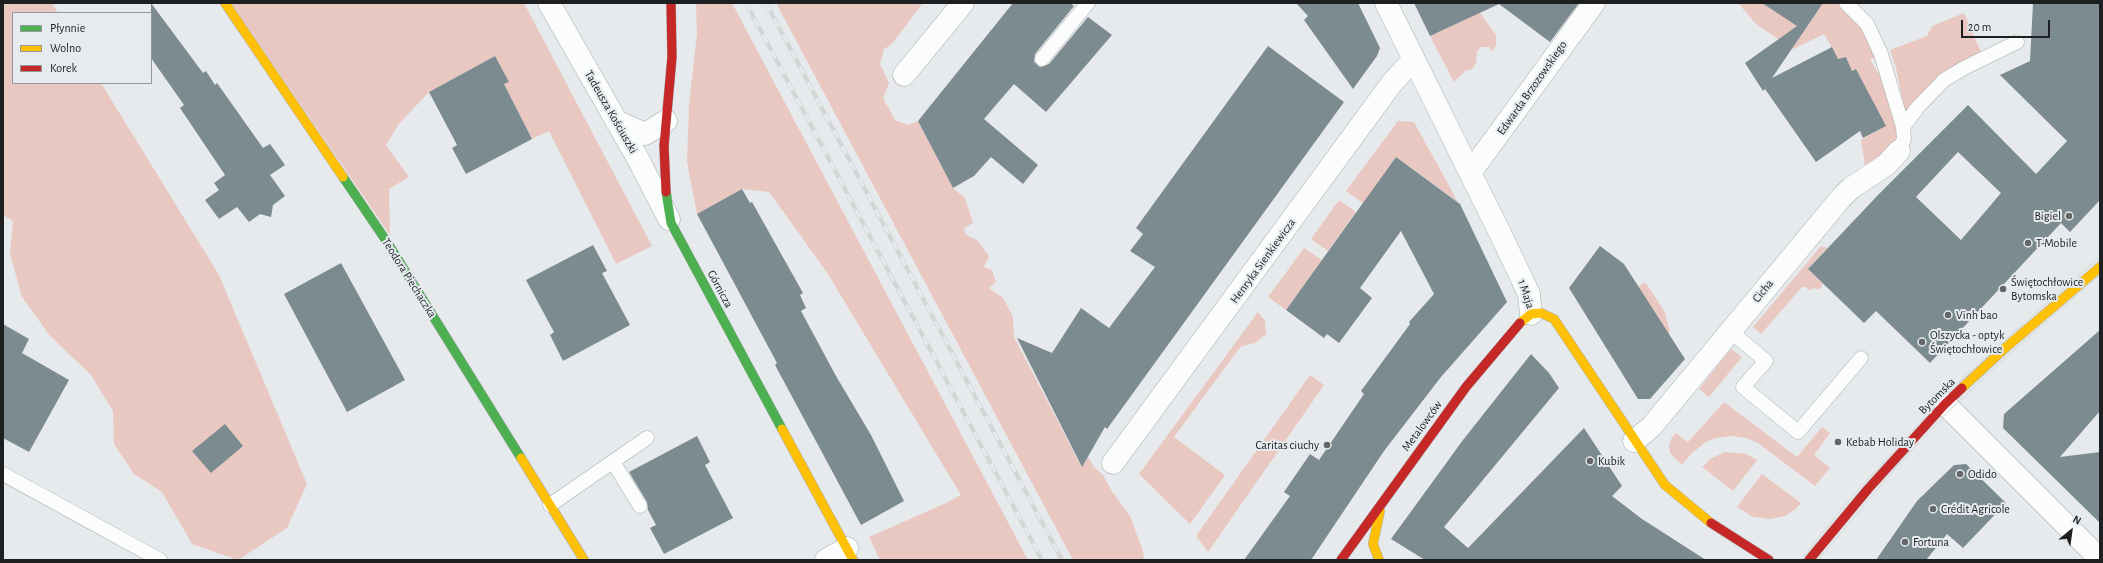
<!DOCTYPE html>
<html>
<head>
<meta charset="utf-8">
<style>
	body { margin:0 }
	#map { position:relative; width:2103px; height:563px; overflow:hidden; background:#e7eaec; font-family:"Alegreya Sans",sans-serif }
	canvas { display:block }
	.frame { position:absolute; inset:0; border:4px solid #1d1f20; pointer-events:none }
	.legend { position:absolute; left:12px; top:12px; width:140px; height:72px; box-sizing:border-box; background:#e5ebee; border:1px solid #95999c; margin:0; padding:5px 7px; list-style:none; font-size:12px; color:#1d1f20 }
	.legend li { display:flex; align-items:center; gap:8px; height:20px }
	.legend b { width:20px; border:1px solid #95999c }
	.north { position:absolute; left:2051px; top:511px; width:40px; height:40px; -webkit-text-stroke:3px #e5ebee; paint-order:stroke; rotate:29deg; font-size:11px; font-weight:700; line-height:16px; text-align:center; color:#1d1f20 }
	.north::after { content:''; display:block; margin:auto; width:14px; height:18px; background:#1d1f20; clip-path:polygon(50% 0,100% 100%,50% 72%,0 100%) }
	.scale { position:absolute; left:1961px; top:20px; width:89px; height:18px; box-sizing:border-box; border:2px solid #1d1f20; border-top:0; padding-left:5px; font-size:12px; line-height:14px; white-space:nowrap; color:#1d1f20; -webkit-text-stroke:3px #e5ebee; paint-order:stroke }
</style>
</head>
<body>
<div id="map">
<canvas width="2103" height="563"></canvas>
<div class="frame"></div>
<ul class="legend">
<li><b style="height:5px;background:#4caf50"></b>Płynnie</li>
<li><b style="height:5px;background:#ffc107"></b>Wolno</li>
<li><b style="height:5px;background:#c62828"></b>Korek</li>
</ul>
<div class="north">N</div>
<div class="scale">20 m</div>
</div>
<script>
const ctx = document.querySelector('canvas').getContext('2d');
ctx.lineJoin = 'round';
function fill(path, color) {
  ctx.fillStyle = color;
  ctx.fill(path, 'evenodd');
}
function shape(rows) {
  const path = new Path2D();
  for (const r of rows) {
    path.moveTo(r[0], r[1]);
    for (let i = 2; i < r.length; i += 2) path.lineTo(r[i], r[i + 1]);
  }
  return path;
}
function trace(path, color, width, dash) {
  ctx.strokeStyle = color;
  ctx.lineWidth = width;
  ctx.lineCap = dash ? 'butt' : 'round';
  ctx.setLineDash(dash || []);
  ctx.stroke(path);
}
function drawText(font, color, halo, rows, align = 'center') {
  ctx.font = font + ' "Alegreya Sans",sans-serif';
  ctx.lineWidth = 4;
  ctx.setLineDash([]);
  ctx.textBaseline = 'middle';
  ctx.strokeStyle = halo;
  ctx.fillStyle = color;
  for (const [text, x, y, turn = 0] of rows) {
    ctx.save();
    ctx.translate(x, y);
    ctx.rotate((+turn || 0) * Math.PI / 180);
    ctx.textAlign = isNaN(turn) ? turn : align;
    if (halo) ctx.strokeText(text, 0, 0);
    ctx.fillText(text, 0, 0);
    ctx.restore();
  }
}
fill(shape([
	[3,3,52,3,58,13,13,13,13,83,101,83,219,275,307,484,287,528,238,560,192,544,162,492,134,474,114,444,113,411,91,375,50,336,22,297,10,254,13,221,3,215],
	[231,3,524,3,652,246,616,264,549,131,532,139,504,84,508,82,495,56,429,92,398,125,386,145,409,177,389,189,390,235],
	[696,3,732,3,1028,560,880,560,869,537,944,504,961,495,826,271,769,192,742,189,697,214,687,162,689,105,697,33],
	[776,3,923,3,891,45,884,49,880,64,889,83,883,98,895,120,908,125,918,121,953,188,965,198,973,223,964,228,966,235,977,240,989,256,984,267,992,270,996,282,989,288,1003,298,1013,317,1014,337,1081,466,1088,457,1094,467,1103,475,1111,490,1130,516,1143,551,1144,560,1073,560],
	[1473,3,1496,35,1496,45,1493,51,1489,47,1481,47,1477,51,1476,63,1472,69,1465,71,1454,82,1430,36,1475,15],
	[1738,3,1838,3,1855,16,1878,56,1870,60,1879,74,1895,113,1897,138,1894,146,1865,166,1861,140,1884,127,1872,100,1856,69,1852,71,1846,57,1838,59,1824,34,1793,49,1756,24],
	[1964,13,1981,52,1941,74,1906,116,1896,68,1890,50,1927,36,1932,26],
	[1398,121,1414,122,1458,202,1396,157,1363,203,1346,191],
	[1339,200,1356,212,1328,251,1311,239],
	[1821,246,1827,248,1808,269,1823,284,1819,290,1815,288,1809,290,1805,287,1802,287,1761,334,1753,327],
	[1304,248,1322,260,1286,310,1268,297],
	[1645,282,1665,312,1670,333,1668,334,1638,287],
	[1258,312,1265,321,1266,334,1255,343,1242,346,1238,350,1174,437,1225,475,1190,524,1139,474],
	[1731,349,1742,357,1709,397,1699,389],
	[1310,375,1324,385,1208,552,1196,536],
	[1724,402,1797,457,1822,427,1830,433,1814,455,1830,468,1815,486,1758,443,1746,438,1731,436,1716,438,1706,442,1692,453,1682,465,1670,453,1669,446,1671,439,1676,433,1688,442],
	[1725,452,1746,454,1757,460,1733,491,1702,467,1712,458],
	[1762,474,1801,503,1796,509,1785,516,1770,519,1753,517,1737,507]
]), '#e9c8c2');
fill(shape([
	[151,3,203,73,206,71,215,85,217,83,263,148,270,144,285,165,270,175,285,196,273,205,271,217,260,214,249,222,237,207,219,219,205,200,219,190,214,183,225,175,180,108,184,105,151,58],
	[1013,3,1070,3,1074,6,1035,54,1034,62,1040,67,1049,64,1088,17,1112,35,1046,112,1014,84,984,119,1038,165,1023,184,991,157,974,176,953,188,918,121],
	[1296,3,1358,3,1380,48,1377,56,1353,89,1304,20,1308,16],
	[1414,3,1579,3,1550,42,1499,4,1430,36],
	[1762,3,1823,3,1772,78,1832,47,1838,59,1846,57,1852,71,1856,69,1886,126,1863,138,1860,131,1816,162,1765,89,1763,91,1745,63,1797,26],
	[2033,3,2100,3,2100,200,2070,232,2061,223,1930,363,1876,311,1864,323,1808,269,1878,195,1968,105,2036,174,2067,141,2000,75,2030,61],
	[1958,152,2001,193,1961,240,1916,197],
	[1268,46,1344,102,1107,429,1105,427,1082,467,1017,338,1052,353,1081,308,1109,328,1155,267,1130,251,1143,234,1136,228],
	[495,56,509,82,504,84,532,139,466,174,452,148,457,145,429,92],
	[1396,157,1460,204,1507,302,1441,377,1384,451,1311,560,1244,560,1290,496,1284,492,1310,454,1319,460,1364,394,1361,391,1410,324,1409,322,1434,294,1401,231,1360,288,1372,298,1339,343,1327,334,1324,338,1286,310],
	[742,189,750,203,752,202,803,293,800,295,806,308,801,311,836,376,871,435,904,501,861,525,775,365,777,363,697,214],
	[593,245,607,271,602,273,630,325,563,361,550,335,554,332,526,280],
	[1600,246,1624,264,1685,359,1650,399,1638,399,1569,288],
	[341,263,405,380,347,412,284,294],
	[3,324,29,339,22,353,69,380,29,452,3,438],
	[2100,330,2100,411,2060,457,2100,452,2100,523,2003,428,2004,414],
	[1531,354,1549,373,1559,388,1444,527,1468,548,1584,428,1622,486,1612,496,1642,519,1706,560,1425,560,1391,539,1463,440],
	[225,424,243,446,211,473,192,451],
	[697,436,710,462,705,465,733,518,664,554,650,528,656,525,648,510,647,502,629,472],
	[1966,464,2006,503,1963,548,1947,534,1926,560,1876,560,1917,501,1954,465]
]), '#7c8b90');
const lane = shape([
	[1846,3,1867,24,1881,54,1903,127,1904,139,1899,151],
	[1042,59,1088,3],
	[1903,127,1918,107,1944,80,1964,68,2017,42],
	[1730,331,1766,361,1743,387,1798,432,1861,358],
	[613,462,640,506],
	[3,474,160,560],
	[550,505,647,438]
]);
const street = shape([
	[549,3,637,157,669,219],
	[1386,3,1500,233,1529,294,1531,314],
	[904,75,963,3],
	[616,121,645,134,666,121],
	[1470,173,1594,3],
	[1945,404,2100,559],
	[1634,441,1651,427,1841,198,1851,188,1886,165,1899,151],
	[1113,463,1392,83,1414,59],
	[826,560,847,548]
]);
const fast = shape([
	[343,177,387,242,521,458],
	[666,192,671,223,782,429]
]);
const slow = shape([
	[225,3,343,177],
	[1520,323,1531,314,1541,313,1554,319,1665,485,1711,523],
	[1962,388,2004,349,2100,267],
	[782,429,853,560],
	[521,458,584,560],
	[1379,560,1373,544,1380,511]
]);
const jam = shape([
	[666,192,664,146,672,57,671,3],
	[1711,523,1769,560],
	[1341,560,1466,387,1520,323],
	[1809,560,1868,489,1945,404,1962,388]
]);
trace(lane, '#a9abad', 15);
trace(street, '#a9abad', 23);
trace(fast, '#a9abad', 10);
trace(slow, '#a9abad', 10);
trace(jam, '#a9abad', 10);
trace(lane, '#fbfcfc', 14);
trace(street, '#fbfcfc', 22);
trace(fast, '#4caf50', 9);
trace(slow, '#ffc107', 9);
trace(jam, '#c62828', 9);
trace(shape([
	[1801,560,1844,506,1941,399,2000,344,2100,257],
	[1818,560,1897,466,1951,409,2009,354,2100,275]
]), '#d4d6d6', 1);
const rail = shape([
	[746,3,1042,560],
	[766,3,1062,560]
]);
trace(rail, '#d4d6d6', 4.5);
trace(rail, '#e5ebee', 3, [9]);
for (const [x, y, r, color] of [
	[2069,216,4,"#646667"],
	[2028,243,4,"#646667"],
	[2003,289,4,"#646667"],
	[1948,315,4,"#646667"],
	[1922,342,4,"#646667"],
	[1838,442,4,"#646667"],
	[1327,445,4,"#646667"],
	[1590,461,4,"#646667"],
	[1960,474,4,"#646667"],
	[1933,509,4,"#646667"],
	[1905,542,4,"#646667"]
]) {
  const dot = new Path2D();
  dot.arc(x, y, r, 0, 2 * Math.PI);
  ctx.fillStyle = color;
  ctx.fill(dot);
  trace(dot, '#e5ebee', 1.5);
}
drawText('12px', '#1d1f20', '#e5ebee', [
	["Edwarda Brzozowskiego",1532,88,-55],
	["Tadeusza Kościuszki",611,112,60],
	["Henryka Sienkiewicza",1263,261,-54],
	["Teodora Piechaczka",409,278,58],
	["Górnicza",720,289,62],
	["Cicha",1763,291,-51],
	["1 Maja",1526,294,72],
	["Bytomska",1937,396,-45],
	["Metalowców",1422,426,-54]
]);
drawText('12px', '#1d1f20', '#e5ebee', [
	["Bigiel",2061,216,"right"],
	["T-Mobile",2036,243],
	["Świętochłowice",2011,282],
	["Bytomska",2011,296],
	["Vinh bao",1956,315],
	["Olszycka - optyk",1930,335],
	["Świętochłowice",1930,349],
	["Kebab Holiday",1846,442],
	["Caritas ciuchy",1319,445,"right"],
	["Kubik",1598,461],
	["Odido",1968,474],
	["Crédit Agricole",1941,509],
	["Fortuna",1913,542]
], 'left');
</script>
</body>
</html>
